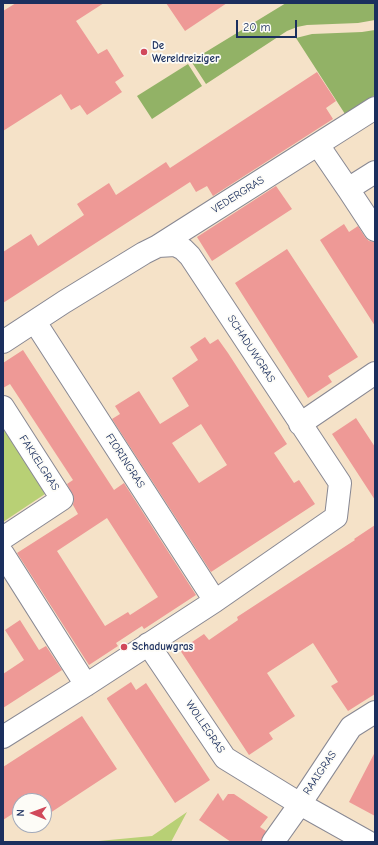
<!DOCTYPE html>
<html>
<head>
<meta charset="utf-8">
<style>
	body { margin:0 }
	#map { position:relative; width:378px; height:845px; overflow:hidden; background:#f5e2c8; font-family:"Comic Neue",sans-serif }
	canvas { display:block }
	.frame { position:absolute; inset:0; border:4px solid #1b2f5e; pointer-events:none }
	.north { position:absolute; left:12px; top:793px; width:40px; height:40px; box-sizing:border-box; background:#fdfcf7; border:1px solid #a3aaba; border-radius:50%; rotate:271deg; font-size:11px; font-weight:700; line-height:16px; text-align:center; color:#1b2f5e }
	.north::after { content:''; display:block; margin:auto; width:14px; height:18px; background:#d1495b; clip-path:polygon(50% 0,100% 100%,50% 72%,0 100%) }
	.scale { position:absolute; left:236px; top:20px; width:61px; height:18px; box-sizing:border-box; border:2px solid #1b2f5e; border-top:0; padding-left:5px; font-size:12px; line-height:14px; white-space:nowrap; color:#1b2f5e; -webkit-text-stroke:3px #fdfcf7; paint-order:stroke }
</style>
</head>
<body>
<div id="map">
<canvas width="378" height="845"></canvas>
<div class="frame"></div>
<div class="north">N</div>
<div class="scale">20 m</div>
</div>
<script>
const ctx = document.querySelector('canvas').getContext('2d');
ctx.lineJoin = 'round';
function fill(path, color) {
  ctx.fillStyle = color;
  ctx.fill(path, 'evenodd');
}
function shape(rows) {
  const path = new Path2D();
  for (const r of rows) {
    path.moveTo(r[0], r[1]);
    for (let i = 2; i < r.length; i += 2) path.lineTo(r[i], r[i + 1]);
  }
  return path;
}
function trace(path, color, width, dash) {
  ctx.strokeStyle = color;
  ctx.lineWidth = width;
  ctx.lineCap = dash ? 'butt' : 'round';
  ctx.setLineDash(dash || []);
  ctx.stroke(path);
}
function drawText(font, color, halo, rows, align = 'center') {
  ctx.font = font + ' "Comic Neue",sans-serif';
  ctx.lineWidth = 3.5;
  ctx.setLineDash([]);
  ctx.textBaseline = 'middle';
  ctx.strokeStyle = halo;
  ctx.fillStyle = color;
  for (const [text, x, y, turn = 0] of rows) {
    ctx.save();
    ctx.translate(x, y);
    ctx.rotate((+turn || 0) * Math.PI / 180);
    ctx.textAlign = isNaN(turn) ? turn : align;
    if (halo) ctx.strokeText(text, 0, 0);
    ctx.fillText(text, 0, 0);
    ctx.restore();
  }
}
fill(shape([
	[3,425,45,494,3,522],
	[187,812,171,842,88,842,152,836]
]), '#b8d075');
fill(shape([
	[286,3,375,3,375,20,358,23,307,25,297,27,287,31,206,84,191,61],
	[375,30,375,95,345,114,296,38,312,34,362,32],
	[188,64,202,86,152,119,137,96]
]), '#92b266');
fill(shape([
	[16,3,104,3,76,21,98,54,107,49,124,76,115,82,122,92,87,115,80,105,71,110,61,94,3,131,3,11],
	[166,3,227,3,185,31],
	[317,72,336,101,326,108,333,119,213,196,207,186,196,192,190,182,3,303,3,252,31,234,38,246,84,215,77,204,109,183,116,195,166,162,170,168],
	[276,186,292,209,212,261,197,237],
	[344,224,349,232,358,226,365,237,369,241,375,242,375,326,320,240],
	[287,249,358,357,328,376,332,382,308,398,235,283],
	[205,337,210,344,218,339,228,353,287,444,274,453,294,483,299,480,315,504,211,572,112,419,120,414,115,406,139,391,160,424,189,406,172,378,198,360,190,347],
	[201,424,227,465,199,483,172,443],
	[23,350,114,490,124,483,196,595,144,629,142,626,116,643,118,646,89,665,17,553,78,514,73,505,74,498,67,484,73,480,10,384,3,388,3,363],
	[107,518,158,597,130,615,128,612,105,626,57,551],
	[356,418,375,447,375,500,332,434],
	[375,525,375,694,348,711,331,686,338,682,313,643,267,673,295,716,269,733,273,739,249,755,180,650,204,634,209,640,238,620,237,617,355,540,354,539],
	[20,620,39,650,46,646,62,670,3,708,3,674,24,660,5,630],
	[131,682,136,690,146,683,210,780,175,803,107,699,107,698],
	[82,716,117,769,50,813,44,804,44,801,42,801,39,796,32,801,20,801,20,809,3,820,3,767],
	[375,752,375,816,349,802],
	[218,793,223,801,228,794,234,794,268,817,260,827,266,831,261,842,231,842,199,820]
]), '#ee9996');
const minor = shape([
	[318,145,348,189,375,172],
	[348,189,375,230],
	[158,246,375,108],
	[35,322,215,601],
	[3,342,64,302,144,253,158,246,175,245,183,249,190,256,340,483,336,517,215,601,86,685,3,737],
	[3,407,62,499,3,538],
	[300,424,375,373],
	[3,554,86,685],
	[148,644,225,758,300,804,368,842],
	[273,842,300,804,351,727,375,712]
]);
trace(minor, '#888893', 24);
trace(minor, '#fff', 22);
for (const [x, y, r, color] of [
	[144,52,4,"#d1495b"],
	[124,647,4,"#d1495b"]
]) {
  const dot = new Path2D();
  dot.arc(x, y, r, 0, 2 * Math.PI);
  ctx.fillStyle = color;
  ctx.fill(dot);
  trace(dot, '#fdfcf7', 1.5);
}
drawText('bold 11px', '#1b2f5e', '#fdfcf7', [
	["De",152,46],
	["Wereldreiziger",152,59],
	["Schaduwgras",132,647]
], 'left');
drawText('11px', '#1b2f5e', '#fdfcf7', [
	["VEDERGRAS",238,195,-32],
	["SCHADUWGRAS",251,349,57],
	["FIORINGRAS",125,461,57],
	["FAKKELGRAS",39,463,57],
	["WOLLEGRAS",205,727,56],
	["RAAIGRAS",320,773,-56]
]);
</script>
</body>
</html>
